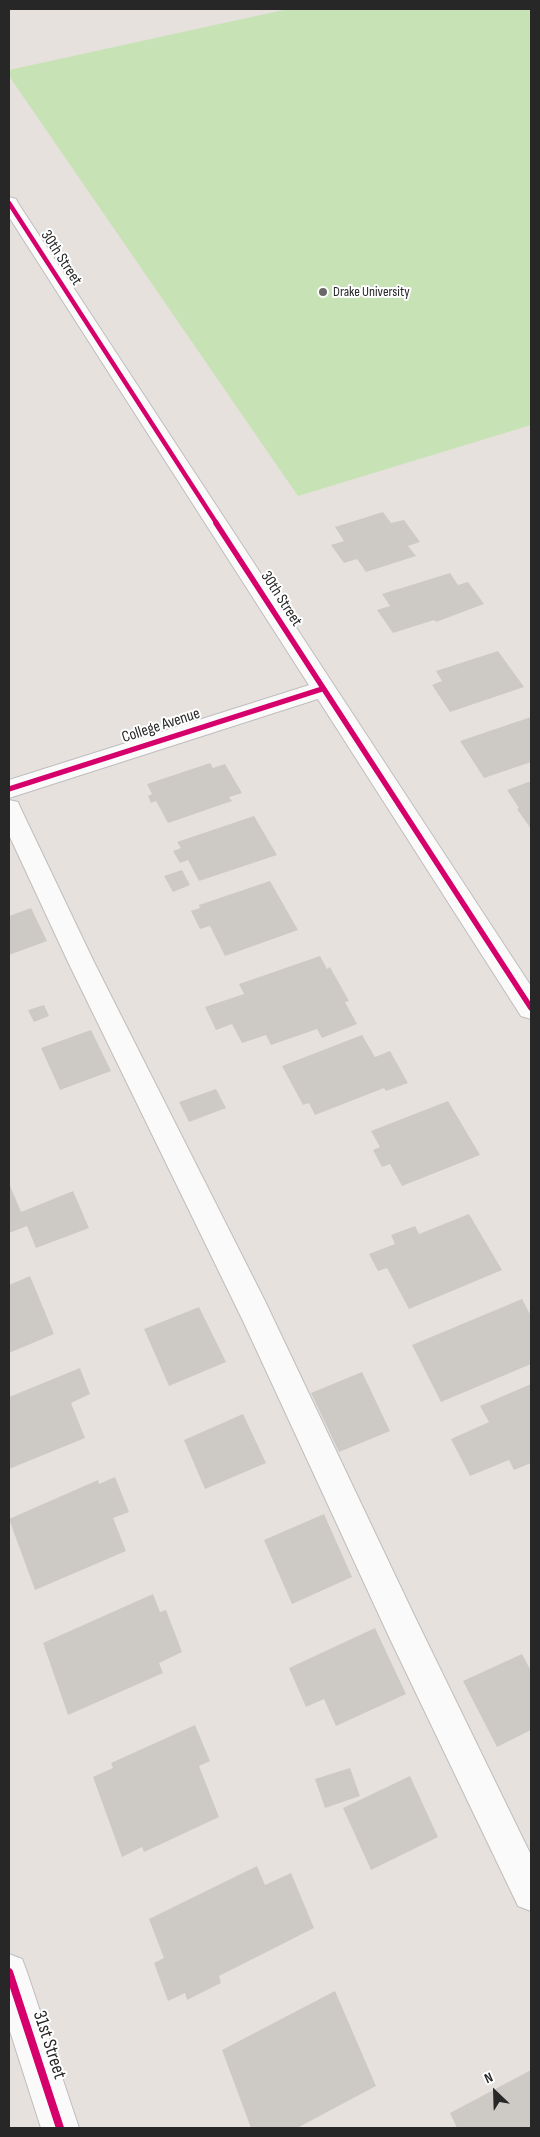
<!DOCTYPE html>
<html>
<head>
<meta charset="utf-8">
<style>
	body { margin:0 }
	#map { position:relative; width:540px; height:2137px; overflow:hidden; background:#e6e1dc; font-family:"Sofia Sans Condensed",sans-serif }
	canvas { display:block }
	.frame { position:absolute; inset:0; border:10px solid #272727; pointer-events:none }
	.north { position:absolute; left:470px; top:2067px; width:50px; height:50px; -webkit-text-stroke:4px #fff; paint-order:stroke; rotate:336deg; font-size:14px; font-weight:700; line-height:20px; text-align:center; color:#272727 }
	.north::after { content:''; display:block; margin:auto; width:18px; height:22px; background:#272727; clip-path:polygon(50% 0,100% 100%,50% 72%,0 100%) }
</style>
</head>
<body>
<div id="map">
<canvas width="540" height="2137"></canvas>
<div class="frame"></div>
<div class="north">N</div>
</div>
<script>
const ctx = document.querySelector('canvas').getContext('2d');
ctx.lineJoin = 'round';
function fill(path, color) {
  ctx.fillStyle = color;
  ctx.fill(path, 'evenodd');
}
function shape(rows) {
  const path = new Path2D();
  for (const r of rows) {
    path.moveTo(r[0], r[1]);
    for (let i = 2; i < r.length; i += 2) path.lineTo(r[i], r[i + 1]);
  }
  return path;
}
function trace(path, color, width, dash) {
  ctx.strokeStyle = color;
  ctx.lineWidth = width;
  ctx.lineCap = dash ? 'butt' : 'round';
  ctx.setLineDash(dash || []);
  ctx.stroke(path);
}
function drawText(font, color, halo, rows, align = 'center') {
  ctx.font = font + ' "Sofia Sans Condensed",sans-serif';
  ctx.lineWidth = 4;
  ctx.setLineDash([]);
  ctx.textBaseline = 'middle';
  ctx.strokeStyle = halo;
  ctx.fillStyle = color;
  for (const [text, x, y, turn = 0] of rows) {
    ctx.save();
    ctx.translate(x, y);
    ctx.rotate((+turn || 0) * Math.PI / 180);
    ctx.textAlign = isNaN(turn) ? turn : align;
    if (halo) ctx.strokeText(text, 0, 0);
    ctx.fillText(text, 0, 0);
    ctx.restore();
  }
}
fill(shape([
	[288,9,531,9,531,425,298,496,9,76,9,70]
]), '#c7e2b4');
fill(shape([
	[383,512,391,523,404,520,420,542,408,546,416,556,366,572,357,559,344,563,331,545,344,541,335,527],
	[450,573,458,585,468,582,484,604,436,622,434,620,393,633,377,610,390,606,382,594],
	[498,651,524,687,450,712,432,685,442,681,436,671],
	[531,717,531,762,484,778,460,741],
	[210,763,213,768,225,764,242,793,229,797,232,801,168,823,156,801,151,803,148,796,152,794,147,784],
	[531,781,531,829,517,809,519,808,507,790],
	[254,816,277,855,199,881,188,860,180,863,173,851,181,848,177,842],
	[182,870,190,885,173,892,164,876],
	[270,881,298,930,225,956,210,926,200,929,191,911,200,908,199,905],
	[31,908,47,941,9,955,9,916],
	[320,956,327,969,330,967,349,1001,345,1002,357,1024,322,1038,317,1029,271,1045,266,1035,242,1043,232,1024,216,1030,205,1007,244,994,239,984],
	[44,1005,49,1016,34,1022,28,1010],
	[91,1030,111,1071,60,1090,41,1048],
	[362,1035,375,1057,390,1051,408,1083,386,1091,384,1088,315,1115,309,1103,303,1105,282,1066],
	[216,1089,226,1108,189,1122,179,1102],
	[448,1101,480,1155,402,1186,390,1164,382,1167,373,1150,380,1147,371,1131],
	[9,1183,21,1212,73,1191,89,1228,36,1248,27,1226,9,1233],
	[469,1214,502,1270,409,1309,387,1268,378,1271,369,1254,395,1244,391,1235,415,1226,419,1234],
	[30,1276,54,1334,9,1353,9,1285],
	[522,1299,531,1316,531,1364,441,1402,412,1345],
	[199,1307,226,1362,169,1386,144,1329],
	[80,1368,90,1394,71,1403,85,1438,9,1469,9,1397],
	[362,1372,390,1431,339,1452,311,1393],
	[531,1384,531,1463,514,1470,509,1460,470,1476,451,1439,489,1422,480,1406],
	[243,1414,266,1463,205,1489,184,1440],
	[115,1477,129,1512,113,1518,126,1551,35,1590,9,1519,98,1480,99,1484],
	[324,1514,352,1577,292,1604,264,1540],
	[153,1594,160,1612,166,1610,182,1652,159,1663,163,1673,68,1715,43,1643],
	[375,1628,406,1694,336,1726,324,1699,306,1707,289,1668],
	[522,1654,531,1671,531,1730,497,1747,463,1681],
	[195,1725,210,1761,199,1766,219,1817,144,1852,142,1847,122,1857,93,1777,113,1768,111,1763],
	[350,1768,360,1796,325,1808,315,1779],
	[410,1776,438,1837,371,1870,343,1808],
	[257,1866,265,1885,291,1873,314,1928,219,1976,221,1983,187,2000,185,1993,168,2001,154,1963,164,1958,149,1919],
	[335,1991,376,2086,297,2128,251,2128,222,2050],
	[531,2070,531,2128,457,2128,450,2113]
]), '#cdcac6');
const lane = shape([
	[9,800,18,802,21,809,94,962,265,1301,414,1615,531,1855,531,1911,518,1906,390,1639,243,1321,68,962,9,835,9,800]
]);
const street = shape([
	[322,681,330,683,334,689,330,695,9,798,9,780,322,681],
	[9,1954,22,1959,27,1972,79,2128,41,2128,9,2028,9,1954]
]);
const secondary = shape([
	[9,197,16,199,18,203,531,986,531,1019,521,1016,9,217,9,197]
]);
trace(lane, '#bfbdbe', 2);
trace(street, '#bfbdbe', 2);
trace(secondary, '#bfbdbe', 2);
fill(lane, '#fbfafa');
fill(street, '#fbfafa');
fill(secondary, '#fbfafa');
trace(shape([
	[9,203,217,524]
]), '#d6006c', 4.5);
trace(shape([
	[216,523,531,1008],
	[9,789,322,689]
]), '#d6006c', 5.5);
trace(shape([
	[9,1972,60,2128]
]), '#d6006c', 8);
for (const [x, y, r, color] of [
	[323,292,5,"#6a6866"]
]) {
  const dot = new Path2D();
  dot.arc(x, y, r, 0, 2 * Math.PI);
  ctx.fillStyle = color;
  ctx.fill(dot);
  trace(dot, '#fff', 2);
}
drawText('14px', '#272727', '#fff', [
	["Drake University",333,292]
], 'left');
drawText('16px', '#272727', '#fff', [
	["30th Street",61,258,57],
	["30th Street",281,599,57],
	["College Avenue",161,726,-18]
]);
drawText('19px', '#272727', '#fff', [
	["31st Street",49,2045,72]
]);
</script>
</body>
</html>
